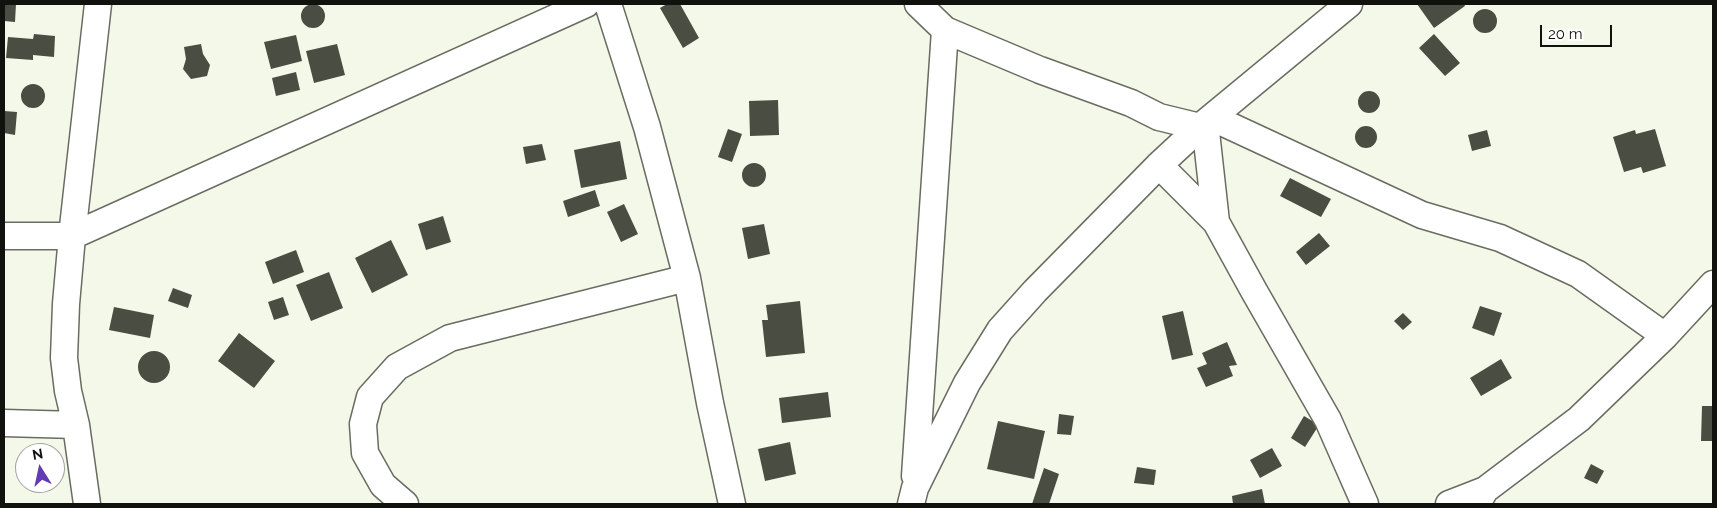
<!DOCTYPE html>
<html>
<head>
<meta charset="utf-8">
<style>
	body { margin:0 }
	#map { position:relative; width:1717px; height:508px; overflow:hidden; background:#f4f8e9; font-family:Raleway,sans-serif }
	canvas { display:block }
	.frame { position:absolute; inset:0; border:5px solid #11120e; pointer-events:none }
	.north { position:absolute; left:15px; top:443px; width:50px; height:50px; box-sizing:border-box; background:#fff; border:1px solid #a0a09f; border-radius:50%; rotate:350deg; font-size:14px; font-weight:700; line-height:20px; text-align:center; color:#11120e }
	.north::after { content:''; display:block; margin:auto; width:18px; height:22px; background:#633bb3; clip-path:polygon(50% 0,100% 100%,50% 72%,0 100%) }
	.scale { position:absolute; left:1540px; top:25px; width:72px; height:22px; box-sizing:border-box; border:2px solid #11120e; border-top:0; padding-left:6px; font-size:15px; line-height:18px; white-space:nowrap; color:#11120e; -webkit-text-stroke:4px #fff; paint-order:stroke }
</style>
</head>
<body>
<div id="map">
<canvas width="1717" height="508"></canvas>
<div class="frame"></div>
<div class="north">N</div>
<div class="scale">20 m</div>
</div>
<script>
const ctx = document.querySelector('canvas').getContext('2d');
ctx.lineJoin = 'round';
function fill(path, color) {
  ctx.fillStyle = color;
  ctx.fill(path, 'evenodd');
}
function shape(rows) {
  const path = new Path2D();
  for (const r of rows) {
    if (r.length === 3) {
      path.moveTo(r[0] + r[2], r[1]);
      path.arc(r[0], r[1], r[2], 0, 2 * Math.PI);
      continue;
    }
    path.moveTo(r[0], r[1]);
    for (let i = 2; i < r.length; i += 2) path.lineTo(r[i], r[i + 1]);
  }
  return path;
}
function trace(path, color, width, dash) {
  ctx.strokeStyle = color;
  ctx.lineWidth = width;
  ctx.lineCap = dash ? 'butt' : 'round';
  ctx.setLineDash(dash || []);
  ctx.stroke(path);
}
fill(shape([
	[4,4,16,4,15,22,4,21],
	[667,4,680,4,699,38,683,48,660,8],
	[1417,4,1464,4,1465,6,1434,28],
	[313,16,12],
	[1485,21,12],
	[34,34,55,36,54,57,33,55,33,60,6,58,8,37,33,39],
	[1434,34,1460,63,1445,76,1419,48],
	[296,35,302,61,271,69,264,42],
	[201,44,203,54,210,65,207,76,191,79,183,69,186,59,184,47],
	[337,44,345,75,314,83,306,51],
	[296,72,300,90,276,96,272,78],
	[33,96,12],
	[1369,102,11],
	[778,100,779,135,750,136,749,101],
	[4,111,17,112,15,135,4,133],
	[1366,137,11],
	[728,129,742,134,732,162,718,157],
	[1655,129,1666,166,1643,173,1641,167,1624,172,1613,137,1635,130,1636,134],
	[1487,130,1491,146,1472,151,1468,135],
	[620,141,627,179,581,188,574,150],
	[542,144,546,160,526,164,523,147],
	[754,175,12],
	[1290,178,1331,199,1321,217,1280,196],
	[595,190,600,206,568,217,563,201],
	[624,204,638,234,621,242,607,212],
	[443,216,451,242,426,250,418,224],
	[764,224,770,254,748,259,742,228],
	[1319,233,1330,246,1306,265,1296,252],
	[391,240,408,275,372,293,355,258],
	[296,250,304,272,273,284,265,262],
	[329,272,343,308,311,321,296,285],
	[173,288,192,295,188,308,168,301],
	[283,297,289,315,274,320,268,302],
	[800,301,805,353,766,357,762,320,768,320,766,305],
	[1480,306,1502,313,1494,336,1472,328],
	[114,307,154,315,150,338,109,330],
	[1183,311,1193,355,1172,360,1162,316],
	[1403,313,1412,322,1403,330,1394,321],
	[239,333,275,361,254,388,218,361],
	[1227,342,1237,365,1229,366,1233,376,1206,387,1197,368,1207,364,1202,353],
	[154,367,16],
	[1501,359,1512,378,1481,396,1470,378],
	[828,392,831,417,782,423,779,398],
	[1702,406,1713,406,1713,441,1701,441],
	[1059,414,1074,416,1071,435,1057,434],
	[1304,416,1319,425,1305,447,1291,438],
	[998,421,1045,431,1034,479,987,469],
	[790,442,796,474,765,481,758,449],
	[1272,448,1282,466,1260,478,1250,460],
	[1591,464,1604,471,1597,484,1584,478],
	[1137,467,1156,470,1154,485,1134,483],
	[1044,468,1059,474,1049,504,1032,504],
	[1262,489,1265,504,1233,504,1232,496]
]), '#4a4d41');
const street = shape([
	[608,4,647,127,687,278,710,403,732,504],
	[918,4,945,30,1040,70,1131,103,1159,117,1200,127],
	[1213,118,1422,215,1500,238,1578,274,1665,336],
	[1205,123,1216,222],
	[1159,165,1216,222,1254,291,1328,420,1365,504],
	[4,236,72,236,586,4],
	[4,423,76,425],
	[915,476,945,30],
	[87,504,76,425,68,391,64,358,66,304,72,236,98,4],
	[405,504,383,485,365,453,363,424,370,397,397,367,450,338,687,278],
	[911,504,915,488,967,383,1000,330,1035,291,1159,165,1200,127,1349,4],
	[1449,504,1485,490],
	[1477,504,1485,490,1579,419,1665,336,1713,284]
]);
trace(street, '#696c60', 29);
trace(street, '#fff', 26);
</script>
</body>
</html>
